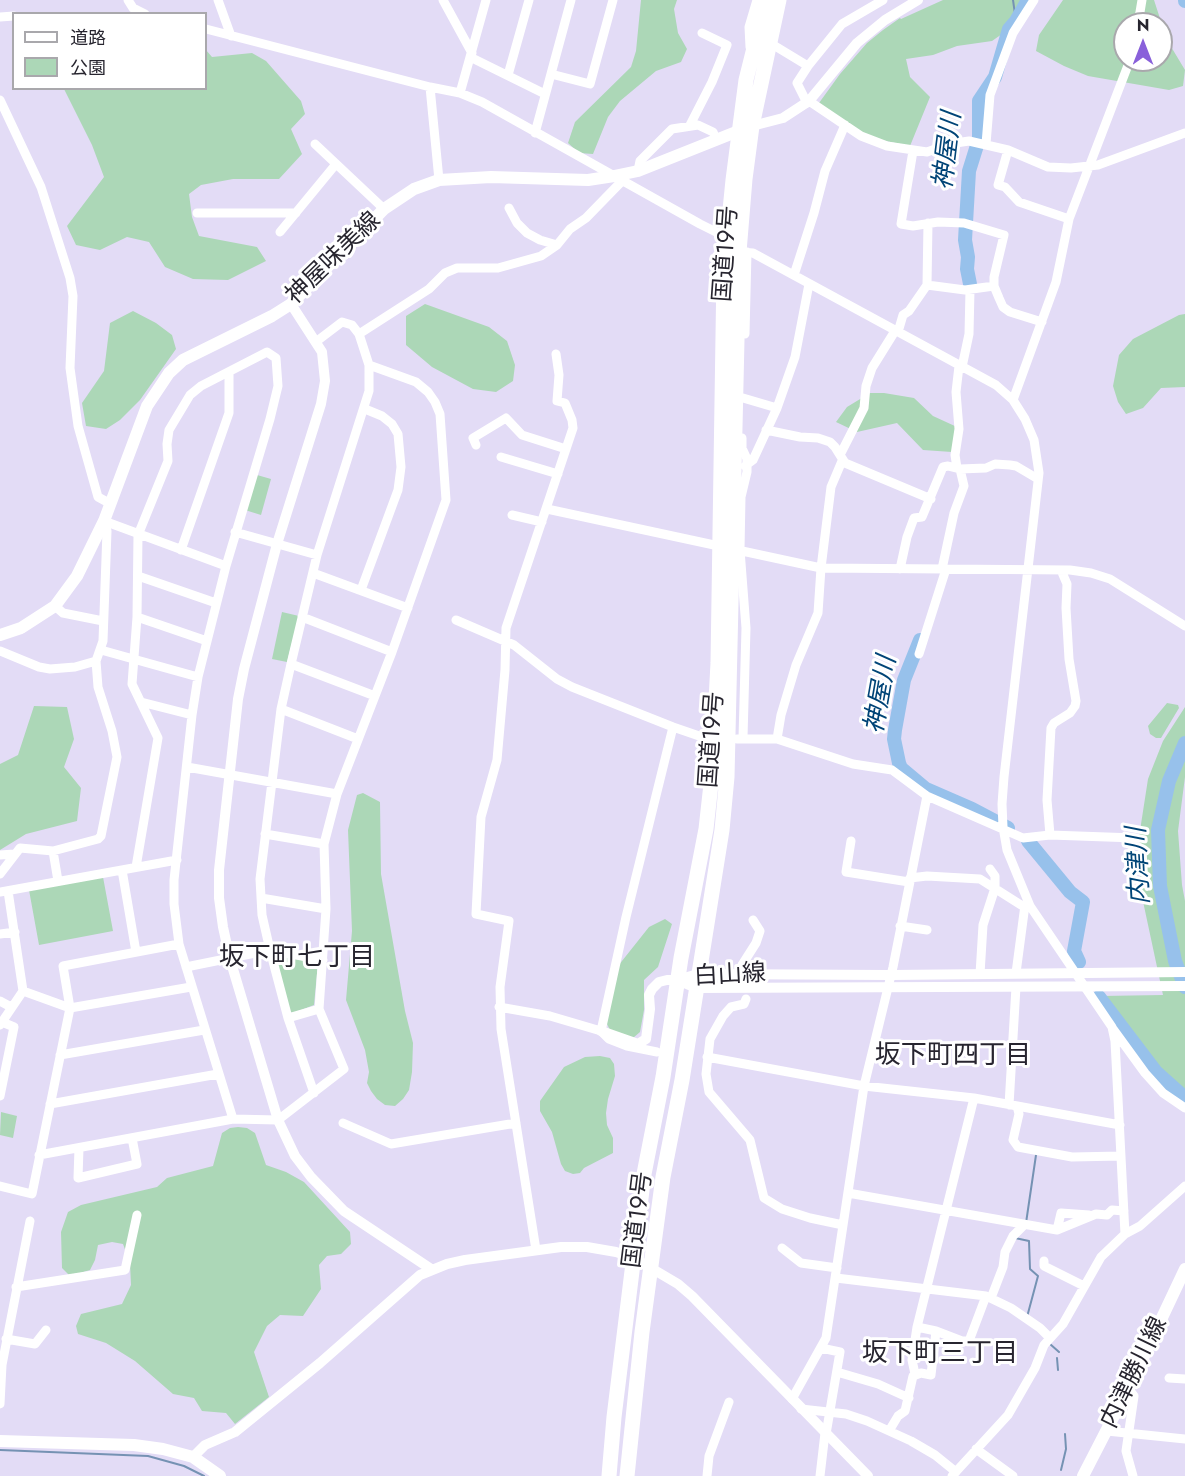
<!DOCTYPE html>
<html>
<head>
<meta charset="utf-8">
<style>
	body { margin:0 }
	#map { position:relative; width:1185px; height:1476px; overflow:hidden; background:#e3dcf6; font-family:Jost,"Noto Sans JP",sans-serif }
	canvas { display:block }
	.legend { position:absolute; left:12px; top:12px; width:195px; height:78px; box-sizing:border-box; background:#fff; border:2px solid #a9a8ac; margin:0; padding:8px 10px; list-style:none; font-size:18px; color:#27252f }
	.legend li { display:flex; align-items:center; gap:12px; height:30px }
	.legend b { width:30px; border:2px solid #a9a8ac }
	.north { position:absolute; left:1113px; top:12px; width:60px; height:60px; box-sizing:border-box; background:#fff; border:2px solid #a9a8ac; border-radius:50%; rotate:0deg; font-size:16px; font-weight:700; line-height:24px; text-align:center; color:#27252f }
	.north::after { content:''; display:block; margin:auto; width:21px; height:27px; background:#8960da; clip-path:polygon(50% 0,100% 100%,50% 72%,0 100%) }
</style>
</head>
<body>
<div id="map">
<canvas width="1185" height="1476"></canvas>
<ul class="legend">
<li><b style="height:8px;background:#fff"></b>道路</li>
<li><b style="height:16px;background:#acd7b7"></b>公園</li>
</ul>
<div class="north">N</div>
</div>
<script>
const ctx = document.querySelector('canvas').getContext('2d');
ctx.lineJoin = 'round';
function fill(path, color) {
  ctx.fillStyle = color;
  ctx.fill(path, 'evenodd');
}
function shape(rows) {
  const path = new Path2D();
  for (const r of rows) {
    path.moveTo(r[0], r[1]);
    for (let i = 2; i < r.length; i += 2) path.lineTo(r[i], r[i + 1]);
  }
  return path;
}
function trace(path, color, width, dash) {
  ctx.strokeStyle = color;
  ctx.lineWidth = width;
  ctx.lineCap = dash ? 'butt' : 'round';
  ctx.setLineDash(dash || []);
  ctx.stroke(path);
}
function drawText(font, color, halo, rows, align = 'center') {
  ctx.font = font + ' Jost,"Noto Sans JP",sans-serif';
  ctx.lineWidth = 6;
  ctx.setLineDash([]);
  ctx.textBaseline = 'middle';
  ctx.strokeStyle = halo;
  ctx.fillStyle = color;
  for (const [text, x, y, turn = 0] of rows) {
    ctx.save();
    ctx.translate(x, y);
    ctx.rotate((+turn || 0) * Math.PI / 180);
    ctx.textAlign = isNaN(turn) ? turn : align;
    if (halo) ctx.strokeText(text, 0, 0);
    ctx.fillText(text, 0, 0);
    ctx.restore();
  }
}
fill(shape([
	[641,0,677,0,674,9,678,33,687,49,681,62,656,71,620,101,608,117,593,154,579,153,568,143,575,122,631,67,636,51],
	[943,0,1031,0,1012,27,992,41,957,46,933,55,906,59,910,77,930,97,910,146,876,139,861,133,819,103,840,74,867,43,883,30,900,18,901,19],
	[1063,0,1154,0,1167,40,1185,70,1183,86,1169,90,1088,76,1064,66,1036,51,1039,35],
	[1125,24,1161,24,1161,60,1125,60],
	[206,50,212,57,252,53,266,61,301,101,305,114,291,129,302,154,279,179,233,179,201,185,189,194,192,217,199,236,257,247,266,261,228,280,193,279,165,267,149,242,127,237,100,250,76,245,67,226,104,177,92,145,64,89,206,88],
	[425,304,489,327,507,341,515,365,513,381,496,392,473,389,432,367,406,345,406,316],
	[133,311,156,323,172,335,176,349,140,400,120,420,106,429,86,426,82,403,104,371,110,323],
	[1185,314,1185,387,1161,388,1143,408,1126,414,1118,402,1113,386,1119,355,1133,339,1179,315],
	[870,393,884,393,914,398,933,416,957,427,952,452,923,450,897,423,857,432,836,422,847,407],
	[257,475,271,479,261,515,245,510],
	[282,612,299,616,287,662,272,659],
	[1167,703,1178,705,1179,708,1161,738,1156,738,1150,734,1148,726],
	[34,706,67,707,74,739,64,767,81,788,77,821,26,834,0,850,0,764,18,755],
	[1185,707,1185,777,1178,831,1182,885,1185,901,1185,1094,1164,1078,1121,1025,1101,996,1163,995,1141,892,1139,837,1148,779,1163,741],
	[363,793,380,802,381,874,405,1011,413,1043,412,1072,409,1090,403,1099,395,1106,385,1105,377,1099,371,1091,367,1083,369,1072,365,1050,346,1000,352,931,348,830,357,795],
	[103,877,113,931,39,945,29,890],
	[665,919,672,924,658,967,644,980,644,1010,640,1032,633,1038,610,1030,606,1022,618,966,649,927],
	[278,956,318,963,314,1005,293,1013,289,1012,275,958],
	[600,1056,610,1058,614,1064,615,1076,608,1099,606,1113,607,1125,613,1138,613,1153,584,1168,580,1173,573,1174,565,1171,561,1164,552,1132,540,1111,540,1101,564,1067,585,1057],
	[1,1112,17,1116,13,1138,0,1135],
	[238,1127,247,1128,255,1133,266,1165,286,1172,304,1182,350,1232,351,1244,341,1254,327,1256,319,1265,321,1289,303,1316,280,1315,267,1326,254,1352,269,1397,235,1424,226,1413,202,1411,194,1398,173,1394,135,1361,106,1343,78,1334,76,1326,81,1314,122,1304,131,1285,130,1263,123,1244,112,1242,98,1245,95,1260,90,1270,70,1276,62,1268,61,1232,68,1212,81,1205,157,1187,167,1178,213,1166,222,1133,230,1128]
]), '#acd7b7');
trace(shape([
	[1013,0,1016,21],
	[1026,1223,1036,1155],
	[1015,1238,1029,1241,1030,1269,1038,1276,1027,1317],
	[1050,1344,1059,1352],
	[1057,1358,1058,1370],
	[0,1450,148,1456,184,1466,204,1476],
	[1061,1470,1066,1449,1065,1434]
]), '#7592b3', 2);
trace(shape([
	[1185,0,1185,1],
	[970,284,967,269,968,257,965,240,969,171,979,139,979,101,995,77,1009,29,1016,21,1028,0],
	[920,640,904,680,895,730,894,739,899,763,901,768,926,789,972,809,1008,828],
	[1185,743,1169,781,1158,830,1160,886,1175,961,1185,987],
	[1028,841,1070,892,1083,902,1074,951,1079,962],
	[1099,997,1156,1072,1185,1098]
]), '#97c1eb', 14);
trace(shape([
	[128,0,133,8,145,14],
	[218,0,231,36],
	[443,0,472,53],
	[0,17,14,16],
	[1138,24,1142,0],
	[206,29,430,87,460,93,482,102,700,224,718,233,728,230],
	[775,46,808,66],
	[750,47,749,27,757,0],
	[470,57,545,94],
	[551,74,590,84,613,0],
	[508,75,529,0],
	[430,87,439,180],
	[460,93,486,0],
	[0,100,41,187,70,278,73,296,70,368,78,426,98,497,109,503],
	[809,101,861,136,887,146,927,152,949,144,969,141,1008,150,1048,167,1071,168,1098,165,1185,133],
	[807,103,797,83,808,66,842,24,883,0],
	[690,125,712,82,727,45,702,33],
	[535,133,571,0],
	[315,144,384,209],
	[986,144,990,95,1013,33,1034,0],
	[1008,150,998,185,1005,187,1019,202,1069,219],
	[913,151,901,224,913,226,938,222,964,223,1004,235,994,277,994,286,999,298,1003,307,1010,312,1042,322],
	[638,171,640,161,672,129,698,125,713,132,716,139],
	[509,208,517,223,527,233,540,240,557,245],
	[197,213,296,213],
	[280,232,336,164],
	[739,252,753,253,996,385,1013,400,1025,419,1034,440,1039,473,1004,777,1002,804,1003,827,1007,850,1030,906,1112,1027,1115,1041,1125,1234],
	[794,275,814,213,825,171,845,125],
	[927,285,965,290,994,286],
	[898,332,903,315,909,311,927,285,928,223],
	[359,334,429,289,445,273,457,268,498,268,541,256,557,245,570,229,586,218,622,181],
	[745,334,747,252],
	[962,367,969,334,970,290],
	[743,398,777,408],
	[1013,400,1056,282,1069,219,1130,60],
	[766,430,800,437,818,438,830,442,835,447,845,463,931,499],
	[742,438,742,448,747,459,747,472,741,497,740,550,746,628,743,738],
	[476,445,473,438,506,418,522,435,566,449],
	[840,455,864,408,866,386,872,368,895,331],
	[501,457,558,474],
	[745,466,753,460,777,408,795,357,809,284],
	[957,468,955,455,959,429,956,392,959,366],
	[547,509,821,568,1070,570,1091,573,1110,579,1185,626],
	[512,515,542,522],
	[235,532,317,555],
	[181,550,229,413,229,372],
	[900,569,907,537,914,518,922,517,943,467,948,466,960,469,986,468,995,464,1010,465,1016,466,1038,479],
	[942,569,954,513,964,486,960,469],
	[313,573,408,608],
	[138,576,216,603],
	[361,590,398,490,401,467,398,434,392,424,382,416,365,409],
	[55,606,63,613,103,621],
	[137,617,207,641],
	[302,617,392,652],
	[456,620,514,645,557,679,572,687,673,727,705,738,715,739],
	[101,650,198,677],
	[0,651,39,667,50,669,75,667,96,661],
	[919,654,946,569],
	[291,664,375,696],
	[141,702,192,715],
	[281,709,358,739],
	[737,739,777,739,853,764,892,770,927,796,1023,838,1050,835,1135,838],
	[777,739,781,715,796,665,818,613,821,568,831,487,842,461],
	[187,767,337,794],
	[265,834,324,844],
	[1050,835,1047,800,1051,728,1054,723,1070,713,1075,706,1076,701,1069,659,1066,608,1067,584,1061,570],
	[851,841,846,872,909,882],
	[53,851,58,881],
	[0,855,14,854],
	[136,867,158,738,132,684,137,617,138,535,168,461,167,444,169,430,190,395,201,386,267,352,276,358,278,386,270,419,226,566,198,677,192,715,174,880,174,904,179,944,233,1119],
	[122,870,136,952],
	[0,874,20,848,53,851,98,839,101,836,117,757,112,731,98,687,96,661,103,641,107,531,104,521,226,566],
	[910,878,927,876,980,879,1021,905,1030,906],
	[8,891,23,991,70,1008,191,987],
	[0,892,177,860],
	[261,898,326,909],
	[900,926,927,930],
	[0,934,15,932],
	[186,967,270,950,323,960],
	[1016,973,1025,905],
	[741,974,742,965,756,943,760,931,753,920],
	[980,974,983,925,995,888,995,876,990,869],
	[746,999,744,1004,731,1007,723,1016,710,1039,706,1074,709,1092,750,1140,764,1198,782,1209,810,1218,843,1225],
	[0,1001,11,1007],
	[499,1007,550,1016,601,1031,609,1039,627,1046,657,1052],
	[288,1018,319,1009],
	[0,1025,23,991],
	[1113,1029,1145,1073,1163,1093,1185,1108],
	[601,1031,626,917,673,727],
	[60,1055,204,1030],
	[707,1057,864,1086,974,1098,1120,1125],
	[314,1093,288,1018,270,950,262,915,260,879,281,709,291,664,317,555,369,391,369,365,359,334,352,325,342,322,317,341],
	[0,1096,14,1027,2,1022],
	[50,1104,218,1074],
	[1009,1105,1016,987],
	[1017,1106,1019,1114,1013,1140,1018,1147,1072,1157,1121,1156],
	[343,1123,391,1144,516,1123],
	[79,1148,78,1178,137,1164,132,1138],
	[39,1155,233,1119,278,1120,344,1069,319,1009,326,909,324,844,337,794,392,652,446,500,440,414,435,402,428,392,416,382,369,365],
	[0,1186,32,1194,70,1008,63,966,179,944],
	[848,1193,1057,1230,1096,1214,1107,1215,1112,1210,1124,1211],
	[1057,1230,1061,1213,1089,1215],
	[782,1248,801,1263,837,1268],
	[536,1250,501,1029,500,987,509,921,476,914,481,817,497,760,505,670,506,628,573,428,572,420,565,403,557,401,559,375,556,354],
	[1044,1261,1044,1266,1084,1286],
	[836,1278,986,1296,1011,1308,1040,1328,1050,1338],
	[16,1287,125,1270,137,1215],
	[991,1298,1003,1267,1005,1252,1013,1236,1024,1225],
	[917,1327,936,1331,962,1341,969,1341,986,1296],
	[6,1339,35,1344,46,1330],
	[821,1348,840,1352,826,1434],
	[837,1372,878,1384,909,1398],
	[915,1374,912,1360,917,1327,974,1098],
	[1169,1378,1185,1379],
	[1128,1388,1134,1396,1126,1451,1133,1476],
	[792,1399,826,1338,864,1086,893,967,927,796],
	[0,1404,2,1365,30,1221],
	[801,1409,846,1414,867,1421,911,1441,935,1455,956,1472],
	[889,1431,898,1416,905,1411,913,1376,921,1373,931,1375,936,1331],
	[1107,1431,1185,1439],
	[976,1449,1013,1476],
	[707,1476,709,1456,729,1402],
	[820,1476,825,1433],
	[952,1476,1008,1415,1035,1368,1044,1345,1063,1324,1101,1257,1125,1234,1140,1226,1185,1186]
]), '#fff', 9);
trace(shape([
	[752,126,783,118,809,101,857,43,885,20,918,0],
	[291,304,322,352,325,381,321,404,277,544,244,669,238,699,219,870,219,898,223,927,230,959,278,1120,295,1156,311,1177,344,1211,431,1269],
	[677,980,698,974,891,975,1185,972],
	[601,1031,638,1044,646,1039,650,1009,649,995,652,989,659,982,667,980,677,980,696,988,1185,986],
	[193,1457,205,1445,235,1432,320,1363,420,1275,447,1264,465,1260,561,1247,587,1247,616,1252,634,1258,678,1284,692,1296,868,1476]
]), '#fff', 10);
trace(shape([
	[0,635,21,628,55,606,77,576,104,521,147,406,169,373,183,360,272,316,291,304,384,209,414,189,439,180,491,177,588,180,614,176,638,171,746,128],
	[0,1441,134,1445,163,1449,193,1457,220,1476],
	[1083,1476,1134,1377,1185,1269]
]), '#fff', 12);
trace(shape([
	[609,1476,614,1417,644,1174,663,1077,681,958,706,829,712,775,718,663,724,270,733,180,746,80,766,0],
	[627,1476,642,1332,663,1177,682,1080,722,830,727,777,739,252,745,179,752,126,779,0]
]), '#fff', 15);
drawText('24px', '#27252f', '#fff', [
	["国道19号",727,254,-86],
	["神屋味美線",334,259,-44],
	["国道19号",713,740,-86],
	["白山線",730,976,-3],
	["国道19号",639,1220,-83],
	["内津勝川線",1135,1373,-64]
]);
drawText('italic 26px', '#047', '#fff', [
	["神屋川",949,151,-83],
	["神屋川",882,695,-80],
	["内津川",1140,866,-93]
]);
drawText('26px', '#27252f', '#fff', [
	["坂下町七丁目",297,959],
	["坂下町四丁目",953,1057],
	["坂下町三丁目",940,1355]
]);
</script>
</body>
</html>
